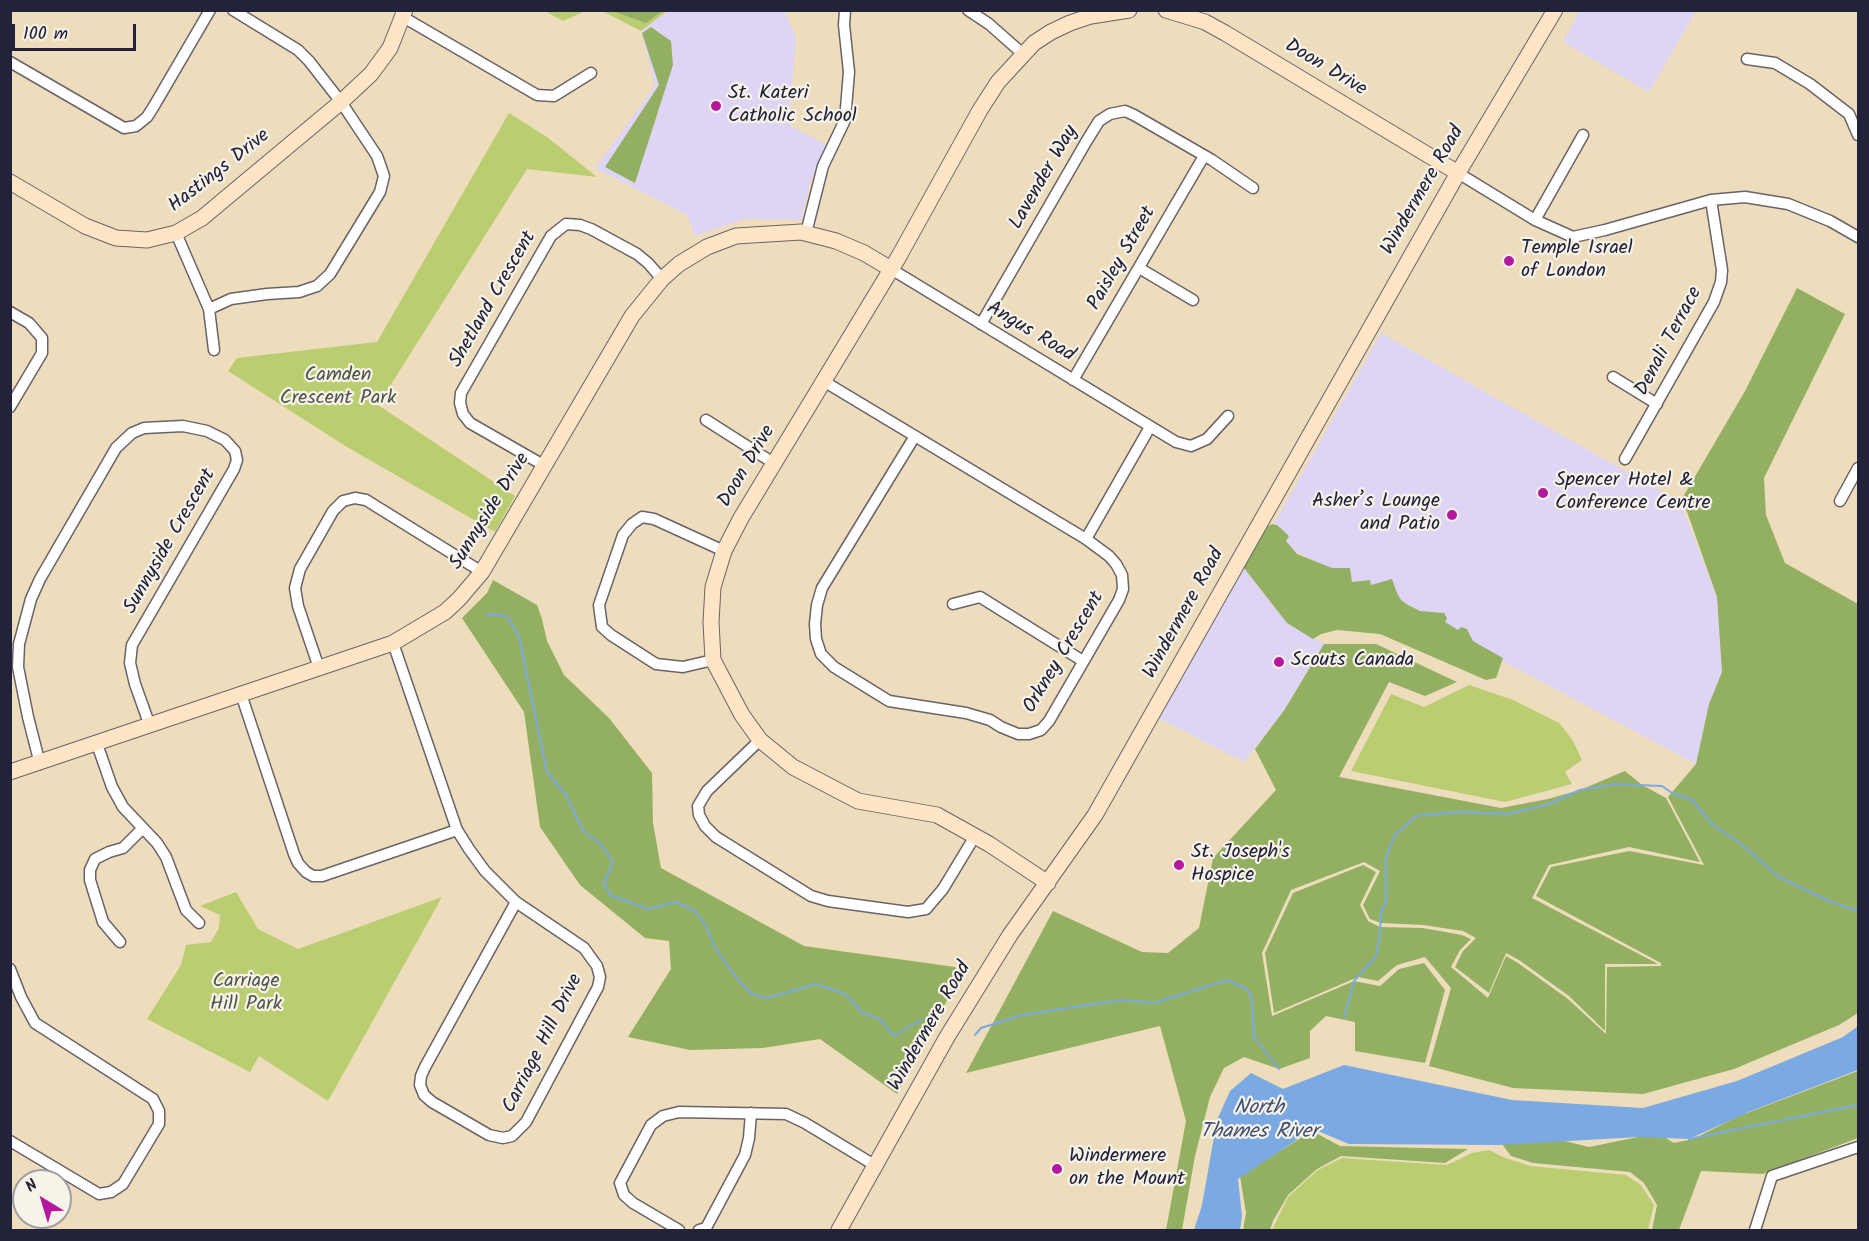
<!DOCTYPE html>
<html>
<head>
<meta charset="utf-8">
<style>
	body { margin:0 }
	#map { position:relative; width:1869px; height:1241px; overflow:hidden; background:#eeddbc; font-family:Kalam,sans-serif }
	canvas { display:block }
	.frame { position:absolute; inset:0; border:12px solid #22223b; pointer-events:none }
	.north { position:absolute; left:12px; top:1169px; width:60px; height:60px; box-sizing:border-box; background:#f7f3e8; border:2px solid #a29fa3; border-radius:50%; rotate:322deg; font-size:16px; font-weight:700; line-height:24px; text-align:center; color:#22223b }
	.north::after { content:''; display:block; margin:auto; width:21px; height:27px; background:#b5179e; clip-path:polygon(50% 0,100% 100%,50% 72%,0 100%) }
	.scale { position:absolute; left:12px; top:24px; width:124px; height:27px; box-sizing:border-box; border:3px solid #22223b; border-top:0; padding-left:8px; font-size:18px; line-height:21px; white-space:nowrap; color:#22223b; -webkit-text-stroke:4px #f7f3e8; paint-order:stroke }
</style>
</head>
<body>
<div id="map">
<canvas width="1869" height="1241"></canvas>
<div class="frame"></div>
<div class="north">N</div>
<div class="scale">100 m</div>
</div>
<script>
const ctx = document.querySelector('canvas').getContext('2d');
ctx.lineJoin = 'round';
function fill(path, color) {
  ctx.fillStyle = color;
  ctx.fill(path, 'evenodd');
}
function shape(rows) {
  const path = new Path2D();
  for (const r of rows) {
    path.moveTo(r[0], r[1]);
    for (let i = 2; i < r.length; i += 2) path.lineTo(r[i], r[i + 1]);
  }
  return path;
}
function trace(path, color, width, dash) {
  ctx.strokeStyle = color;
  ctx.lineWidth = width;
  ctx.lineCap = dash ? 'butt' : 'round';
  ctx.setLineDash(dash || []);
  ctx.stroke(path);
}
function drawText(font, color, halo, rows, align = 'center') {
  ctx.font = font + ' Kalam,sans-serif';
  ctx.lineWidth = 4.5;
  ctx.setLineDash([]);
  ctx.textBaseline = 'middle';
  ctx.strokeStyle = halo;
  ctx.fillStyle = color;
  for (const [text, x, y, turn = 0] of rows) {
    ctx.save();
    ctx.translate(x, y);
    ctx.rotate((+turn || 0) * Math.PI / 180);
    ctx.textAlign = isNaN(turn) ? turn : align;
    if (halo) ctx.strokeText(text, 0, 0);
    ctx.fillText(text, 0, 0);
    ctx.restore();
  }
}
fill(shape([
	[1580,10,1696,10,1696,11,1649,92,1563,42],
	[667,11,785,11,796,38,789,125,828,146,811,180,801,220,744,219,695,236,687,215,595,168,655,86,641,31],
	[1381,333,1680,502,1717,597,1722,672,1709,704,1696,764,1267,536],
	[1244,568,1287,623,1324,644,1285,709,1244,762,1158,718]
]), '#ded5f5');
fill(shape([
	[545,11,585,11,563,21],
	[602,11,667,11,641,31],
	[509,113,547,137,597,177,527,169,378,405,515,496,495,532,347,447,228,371,237,358,377,342],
	[1469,685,1513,700,1559,723,1572,739,1582,760,1565,772,1572,784,1505,802,1351,771,1391,694,1424,707],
	[236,892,258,929,298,949,442,897,328,1101,259,1056,250,1072,147,1019,181,965,186,945,211,942,219,928,220,915,200,906],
	[1489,1150,1503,1157,1530,1166,1626,1175,1641,1185,1654,1205,1648,1230,1272,1230,1288,1197,1318,1170,1342,1158,1447,1165,1472,1153]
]), '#bacd70');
fill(shape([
	[613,11,662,11,646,23],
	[651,27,671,41,673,65,635,183,605,167,659,85,642,33],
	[1797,288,1845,314,1764,478,1766,515,1785,563,1858,604,1858,1013,1839,1025,1734,1069,1643,1094,1513,1088,1429,1066,1451,988,1425,957,1397,965,1378,981,1358,977,1274,1013,1265,953,1293,893,1363,865,1376,872,1360,905,1368,921,1380,927,1423,928,1462,935,1471,939,1460,950,1451,967,1488,998,1506,956,1518,963,1568,999,1606,1034,1607,967,1661,966,1661,963,1536,896,1551,867,1629,851,1704,865,1668,797,1696,764,1709,704,1722,672,1717,597,1685,506,1698,512,1680,502,1745,391],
	[1272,524,1277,525,1289,536,1286,541,1297,554,1332,568,1350,568,1352,582,1370,580,1371,585,1392,579,1397,593,1401,600,1408,605,1420,611,1444,613,1447,618,1445,622,1458,630,1461,627,1467,629,1473,641,1503,658,1496,678,1486,680,1380,634,1337,630,1321,634,1313,639,1287,623,1244,568,1266,527],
	[493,580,537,605,542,619,547,641,564,675,609,718,652,773,653,823,661,868,804,946,955,967,960,976,897,1094,820,1039,763,1048,690,1050,628,1037,671,969,669,941,645,938,580,885,540,827,524,712,462,618,487,593],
	[1324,644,1376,644,1457,682,1425,696,1389,682,1339,777,1501,808,1548,799,1580,790,1625,771,1642,785,1666,798,1700,862,1629,847,1549,865,1532,898,1658,964,1605,964,1605,1031,1569,996,1519,960,1506,953,1489,993,1455,967,1463,951,1476,938,1463,931,1423,925,1381,923,1370,919,1363,905,1380,871,1364,862,1291,890,1262,953,1272,1016,1354,981,1380,986,1399,969,1424,963,1445,990,1425,1063,1355,1051,1355,1022,1326,1016,1310,1031,1310,1058,1279,1069,1244,1057,1224,1068,1210,1097,1195,1156,1182,1230,1166,1230,1186,1121,1160,1026,966,1073,1053,911,1142,952,1168,953,1199,928,1213,858,1276,790,1255,749,1285,709],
	[1858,1071,1858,1138,1763,1174,1701,1171,1679,1230,1652,1230,1657,1205,1644,1183,1630,1172,1533,1163,1511,1156,1502,1144,1557,1139,1589,1147,1643,1136,1661,1135,1674,1143,1693,1139,1739,1116],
	[1312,1131,1340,1146,1468,1149,1445,1163,1341,1156,1317,1169,1288,1195,1273,1221,1270,1230,1243,1230,1246,1213,1240,1176]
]), '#93b062');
fill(shape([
	[1858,1026,1858,1070,1751,1111,1689,1139,1639,1137,1498,1145,1349,1144,1313,1129,1238,1179,1242,1216,1240,1230,1194,1230,1202,1205,1217,1120,1230,1091,1251,1073,1283,1089,1344,1065,1512,1100,1643,1108,1737,1081,1843,1037]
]), '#7aa9e4');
trace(shape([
	[487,614,507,616,519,637,547,772,566,795,583,831,600,843,613,862,604,883,610,895,648,909,676,902,695,911,707,928,715,948,739,981,752,994,767,998,816,984,845,994,863,1013,880,1019,894,1036,922,1019],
	[1344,1018,1354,981,1376,956,1380,934,1381,913,1386,901,1386,858,1394,836,1416,816,1460,812,1509,814,1549,804,1580,790,1615,784,1662,786,1672,793,1692,800,1713,825,1741,844,1779,877,1829,901,1858,911],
	[975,1035,981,1028,1022,1015,1121,1000,1154,1003,1227,980,1247,989,1252,999,1254,1037,1279,1069],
	[1689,1139,1858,1105]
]), '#7aa9e4', 2);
const street = shape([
	[968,10,989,24,1023,54],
	[403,17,537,95,554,96,591,73],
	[1747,59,1775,63,1810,84,1849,114,1858,135],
	[10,62,124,128,136,126,147,117,154,106,210,10],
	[1458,173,1535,220,1573,237,1605,230,1711,200,1745,197,1788,204,1830,221,1858,237],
	[1535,220,1583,135],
	[176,233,209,309,214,350],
	[806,233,823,166,845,120,849,72,844,25,845,10],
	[1139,268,1193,300],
	[891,269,1176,442,1191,446,1207,439,1228,416],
	[209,309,231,299,267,294,299,292,317,286,330,274,380,192,384,176,377,156,341,102,309,61,298,50,233,10],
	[10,312,29,323,42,338,42,353,10,407],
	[981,324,1086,142,1099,121,1110,114,1125,111,1134,115,1212,160,1253,188],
	[1613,377,1657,404],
	[1073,380,1204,156],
	[825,382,1086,539,1109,556,1116,564,1122,575,1123,589,1119,600,1049,721,1041,730,1029,734,1018,734,1001,727,990,720,966,713,889,701,834,667,821,654,816,639,815,624,817,605,822,588,915,436],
	[706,420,775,464],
	[1625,459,1714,302,1721,282,1722,270,1711,200],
	[545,466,470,423,463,414,460,403,461,393,551,236,566,224,580,225,591,229,637,254,648,263,662,279],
	[1840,501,1858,468],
	[1086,539,1150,427],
	[953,604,980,597,1083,661],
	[393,643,457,830,469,849,485,871,516,902,584,948,597,966,600,977,598,987,526,1122,512,1136,503,1138,489,1135,432,1102,424,1095,420,1085,421,1076,425,1067,516,902],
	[713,660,683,667,656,664,611,635,602,627,599,605,623,535,632,524,642,517,654,519,724,551],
	[319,668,298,606,295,588,300,569,333,511,343,501,355,498,366,500,482,572],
	[241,694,294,854,298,863,306,872,313,876,322,876,457,830],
	[760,740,707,791,698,806,699,815,705,826,716,837,811,896,828,901,908,912,926,909,943,889,975,836],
	[97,744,112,787,123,807,157,843,166,857,186,910,199,923],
	[40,764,28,717,18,667,19,644,31,599,40,579,116,448,132,433,144,428,183,426,207,431,225,440,235,451,237,460,234,469,132,645,130,663,135,684,150,726],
	[120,942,103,922,90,880,90,870,95,859,109,852,123,848,143,828],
	[10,969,21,997,35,1023,153,1099,159,1111,159,1124,123,1184,111,1192,99,1194,10,1141],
	[679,1230,633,1203,624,1195,620,1183,651,1125,663,1116,679,1112,786,1114,805,1123,876,1166],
	[699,1230,706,1228,745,1155,749,1138,751,1113],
	[1755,1230,1772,1176,1858,1147]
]);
const secondary = shape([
	[1166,10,1205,22,1225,33,1458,173],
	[10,182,85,226,116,238,147,240,176,233,202,218,341,102,371,74,390,48,405,10],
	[10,772,393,643,445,612,459,599,482,572,632,316,662,279,679,264,707,247,736,236,801,232,836,241,864,253,891,269],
	[1048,883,989,844,937,815,858,801,793,767,760,740,742,715,713,660,711,622,713,587,724,551,741,518,898,258,980,110,998,82,1034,43,1051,32,1070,23,1091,16,1129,10],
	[839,1230,947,1037,1010,935,1095,815,1458,173,1555,10]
]);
trace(street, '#696368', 13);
trace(secondary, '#696368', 17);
trace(street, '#fff', 10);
trace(secondary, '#fde5c5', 15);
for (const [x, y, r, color] of [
	[716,106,6,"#b5179e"],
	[1509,261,6,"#b5179e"],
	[1543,493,6,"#b5179e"],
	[1452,515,6,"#b5179e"],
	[1279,662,6,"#b5179e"],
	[1179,865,6,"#b5179e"],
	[1057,1169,6,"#b5179e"]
]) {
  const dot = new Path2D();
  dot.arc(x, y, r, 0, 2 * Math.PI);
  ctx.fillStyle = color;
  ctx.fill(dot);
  trace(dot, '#f7f3e8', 2);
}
drawText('20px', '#22223b', '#f7f3e8', [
	["Doon Drive",1325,69,31],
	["Hastings Drive",220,172,-38],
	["Lavender Way",1045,178,-60],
	["Windermere Road",1424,191,-60],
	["Paisley Street",1123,259,-60],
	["Shetland Crescent",494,300,-60],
	["Angus Road",1030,333,31],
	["Denali Terrace",1670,342,-62],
	["Doon Drive",748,467,-59],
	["Sunnyside Drive",491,512,-58],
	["Sunnyside Crescent",171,542,-60],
	["Windermere Road",1185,614,-61],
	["Orkney Crescent",1065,653,-59],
	["Windermere Road",931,1027,-60],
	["Carriage Hill Drive",544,1044,-63]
]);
drawText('20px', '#22223b', '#f7f3e8', [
	["St. Kateri",728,95],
	["Catholic School",728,118],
	["Temple Israel",1521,250],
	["of London",1521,273],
	["Spencer Hotel &",1555,482],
	["Conference Centre",1555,505],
	["Asher’s Lounge",1440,503,"right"],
	["and Patio",1440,526,"right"],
	["Scouts Canada",1291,662],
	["St. Joseph's",1191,854],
	["Hospice",1191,877],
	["Windermere",1069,1158],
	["on the Mount",1069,1181]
], 'left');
drawText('20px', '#50554b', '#f7f3e8', [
	["Camden",338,377],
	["Crescent Park",338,400],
	["Carriage",246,983],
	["Hill Park",246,1006]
]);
drawText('italic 21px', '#415176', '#f7f3e8', [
	["North",1259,1109],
	["Thames River",1259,1133]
]);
</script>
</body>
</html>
